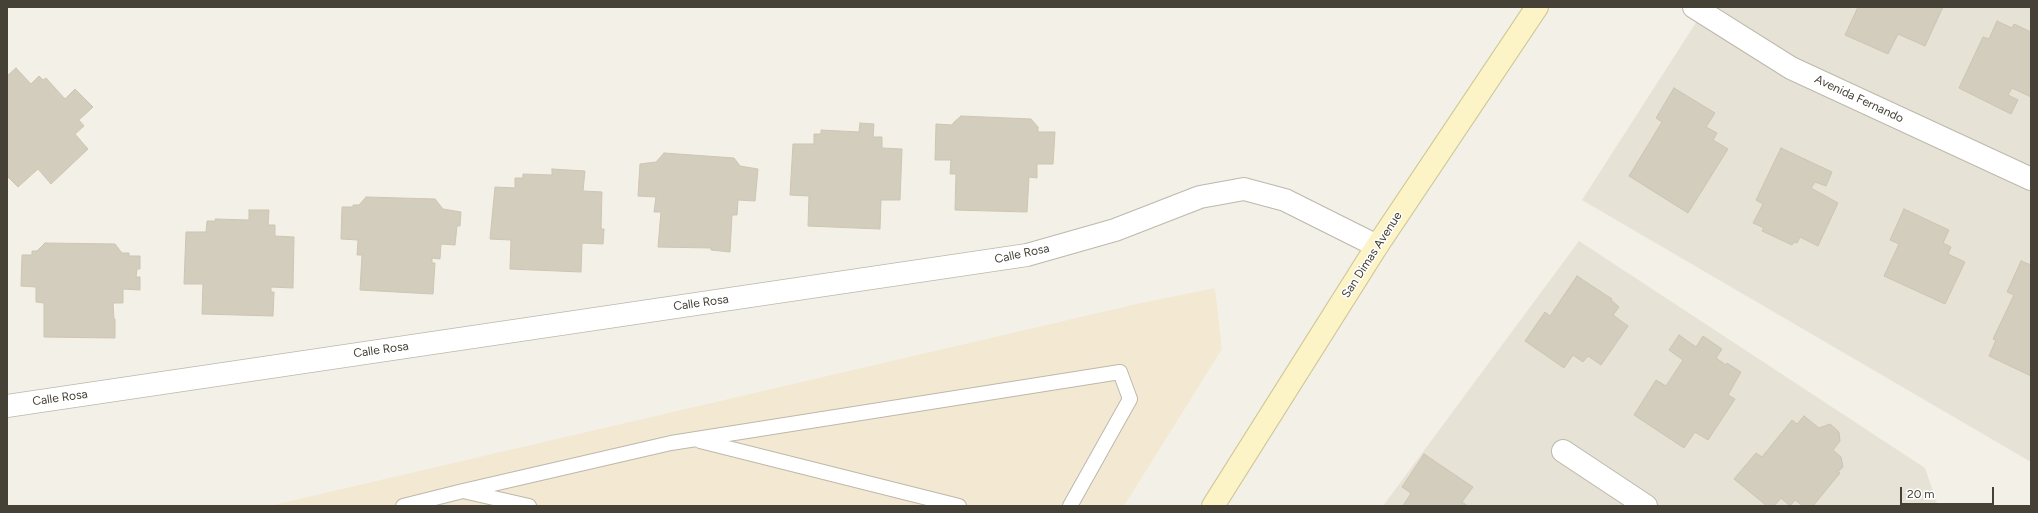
<!DOCTYPE html>
<html>
<head>
<meta charset="utf-8">
<style>
	body { margin:0 }
	#map { position:relative; width:2038px; height:513px; overflow:hidden; background:#f2f0e7; font-family:Figtree,sans-serif }
	canvas { display:block }
	.frame { position:absolute; inset:0; border:8px solid #454136; pointer-events:none }
	.scale { position:absolute; left:1900px; top:487px; width:94px; height:18px; box-sizing:border-box; border:2px solid #454136; border-top:0; padding-left:5px; font-size:12px; line-height:14px; white-space:nowrap; color:#454136; -webkit-text-stroke:3px #fff; paint-order:stroke }
</style>
</head>
<body>
<div id="map">
<canvas width="2038" height="513"></canvas>
<div class="frame"></div>
<div class="scale">20 m</div>
</div>
<script>
const ctx = document.querySelector('canvas').getContext('2d');
ctx.lineJoin = 'round';
function fill(path, color) {
  ctx.fillStyle = color;
  ctx.fill(path, 'evenodd');
}
function shape(rows) {
  const path = new Path2D();
  for (const r of rows) {
    path.moveTo(r[0], r[1]);
    for (let i = 2; i < r.length; i += 2) path.lineTo(r[i], r[i + 1]);
  }
  return path;
}
function trace(path, color, width, dash) {
  ctx.strokeStyle = color;
  ctx.lineWidth = width;
  ctx.lineCap = dash ? 'butt' : 'round';
  ctx.setLineDash(dash || []);
  ctx.stroke(path);
}
function drawText(font, color, halo, rows, align = 'center') {
  ctx.font = font + ' Figtree,sans-serif';
  ctx.lineWidth = 3;
  ctx.setLineDash([]);
  ctx.textBaseline = 'middle';
  ctx.strokeStyle = halo;
  ctx.fillStyle = color;
  for (const [text, x, y, turn = 0] of rows) {
    ctx.save();
    ctx.translate(x, y);
    ctx.rotate((+turn || 0) * Math.PI / 180);
    ctx.textAlign = isNaN(turn) ? turn : align;
    if (halo) ctx.strokeText(text, 0, 0);
    ctx.fillText(text, 0, 0);
    ctx.restore();
  }
}
fill(shape([
	[1706,7,2031,7,2031,462,1582,200],
	[1579,241,1925,468,1938,506,1383,506]
]), '#e6e2d5');
fill(shape([
	[1215,288,1222,349,1124,506,269,506,1141,303]
]), '#f3e9d3');
const building = shape([
	[1858,7,1943,7,1925,46,1898,34,1888,54,1845,35,1858,7],
	[1997,21,2012,28,2014,24,2031,32,2031,97,2012,88,2008,95,2018,100,2011,114,1959,88,1983,37,1989,39,1997,21],
	[16,68,31,84,39,76,43,80,46,78,65,99,75,89,93,107,79,120,84,126,75,134,88,149,51,184,38,169,18,187,7,176,7,76,16,68],
	[1674,88,1715,113,1706,127,1717,133,1713,140,1728,149,1688,213,1629,176,1662,122,1656,118,1674,88],
	[961,116,1031,119,1038,127,1038,132,1055,132,1053,164,1037,164,1037,178,1029,177,1027,212,955,210,956,174,950,174,951,160,935,160,936,124,953,125,953,123,961,116],
	[860,123,874,124,873,137,882,137,882,148,902,149,900,200,881,200,880,229,808,226,809,196,790,195,793,144,814,144,814,134,821,134,821,130,859,132,860,123],
	[1781,148,1832,172,1826,186,1815,182,1811,188,1838,203,1818,246,1800,237,1797,243,1794,242,1792,245,1762,231,1764,228,1753,223,1763,204,1756,200,1781,148],
	[664,153,734,158,740,166,758,169,755,201,738,200,737,215,732,215,730,252,711,250,711,248,658,247,661,212,654,212,656,197,638,196,640,164,656,162,664,153],
	[552,169,585,171,583,191,602,192,601,229,604,229,603,244,582,243,581,272,510,269,511,240,490,239,495,187,515,188,515,178,523,178,523,174,552,175,552,169],
	[366,197,435,199,443,209,461,212,460,226,457,226,455,245,441,244,440,259,432,258,432,263,435,263,433,294,360,290,362,255,357,255,358,240,341,239,342,207,353,207,353,205,359,205,366,197],
	[1904,209,1949,230,1943,243,1951,247,1948,254,1965,262,1945,304,1884,276,1899,244,1890,240,1904,209],
	[249,210,269,210,268,225,275,225,275,236,294,237,293,288,271,287,271,292,274,292,273,316,202,314,203,284,184,284,186,232,206,232,207,221,216,221,215,219,249,220,249,210],
	[45,243,115,244,122,253,129,253,129,256,140,256,140,269,137,269,136,277,140,277,140,290,123,289,123,303,113,303,114,319,115,319,115,338,44,337,44,303,36,302,36,287,21,286,22,255,32,255,32,251,37,251,45,243],
	[2021,261,2031,265,2031,376,1989,356,1996,340,1993,339,2014,295,2007,292,2021,261],
	[1577,276,1612,299,1611,300,1619,307,1613,315,1628,326,1601,365,1588,356,1583,362,1573,355,1564,368,1525,341,1545,312,1550,316,1577,276],
	[1679,335,1696,347,1703,336,1722,349,1716,358,1726,365,1727,363,1741,372,1728,395,1735,399,1708,440,1695,432,1684,448,1634,415,1656,380,1666,386,1683,360,1669,350,1679,335],
	[1804,416,1819,428,1830,424,1839,432,1840,441,1833,450,1841,457,1843,467,1838,472,1840,473,1813,506,1803,506,1795,500,1790,506,1781,498,1774,506,1767,506,1734,479,1756,453,1762,457,1792,420,1797,424,1804,416],
	[1424,454,1473,487,1462,502,1468,506,1403,506,1411,493,1402,487,1424,454]
]);
fill(building, '#d3cdbd');
trace(building, '#cec5b0', 1);
const lane = shape([
	[700,441,959,506],
	[463,491,671,443,1120,372,1130,399,1070,506],
	[403,506,463,491,529,506]
]);
const street = shape([
	[1694,7,1791,68,2031,179],
	[7,406,1027,255,1115,230,1200,197,1244,189,1285,200,1377,246],
	[1563,451,1646,506]
]);
const secondary = shape([
	[1213,506,1377,246,1537,7]
]);
trace(lane, '#bdb8aa', 16);
trace(street, '#bdb8aa', 24);
trace(secondary, '#d0c798', 24);
trace(lane, '#fff', 14);
trace(street, '#fff', 22);
trace(secondary, '#fcf4c7', 22);
drawText('12px', '#454136', '#fff', [
	["Avenida Fernando",1859,99,25],
	["Calle Rosa",1022,254,-12],
	["San Dimas Avenue",1372,255,-57],
	["Calle Rosa",701,303,-8],
	["Calle Rosa",381,350,-8],
	["Calle Rosa",60,398,-8]
]);
</script>
</body>
</html>
